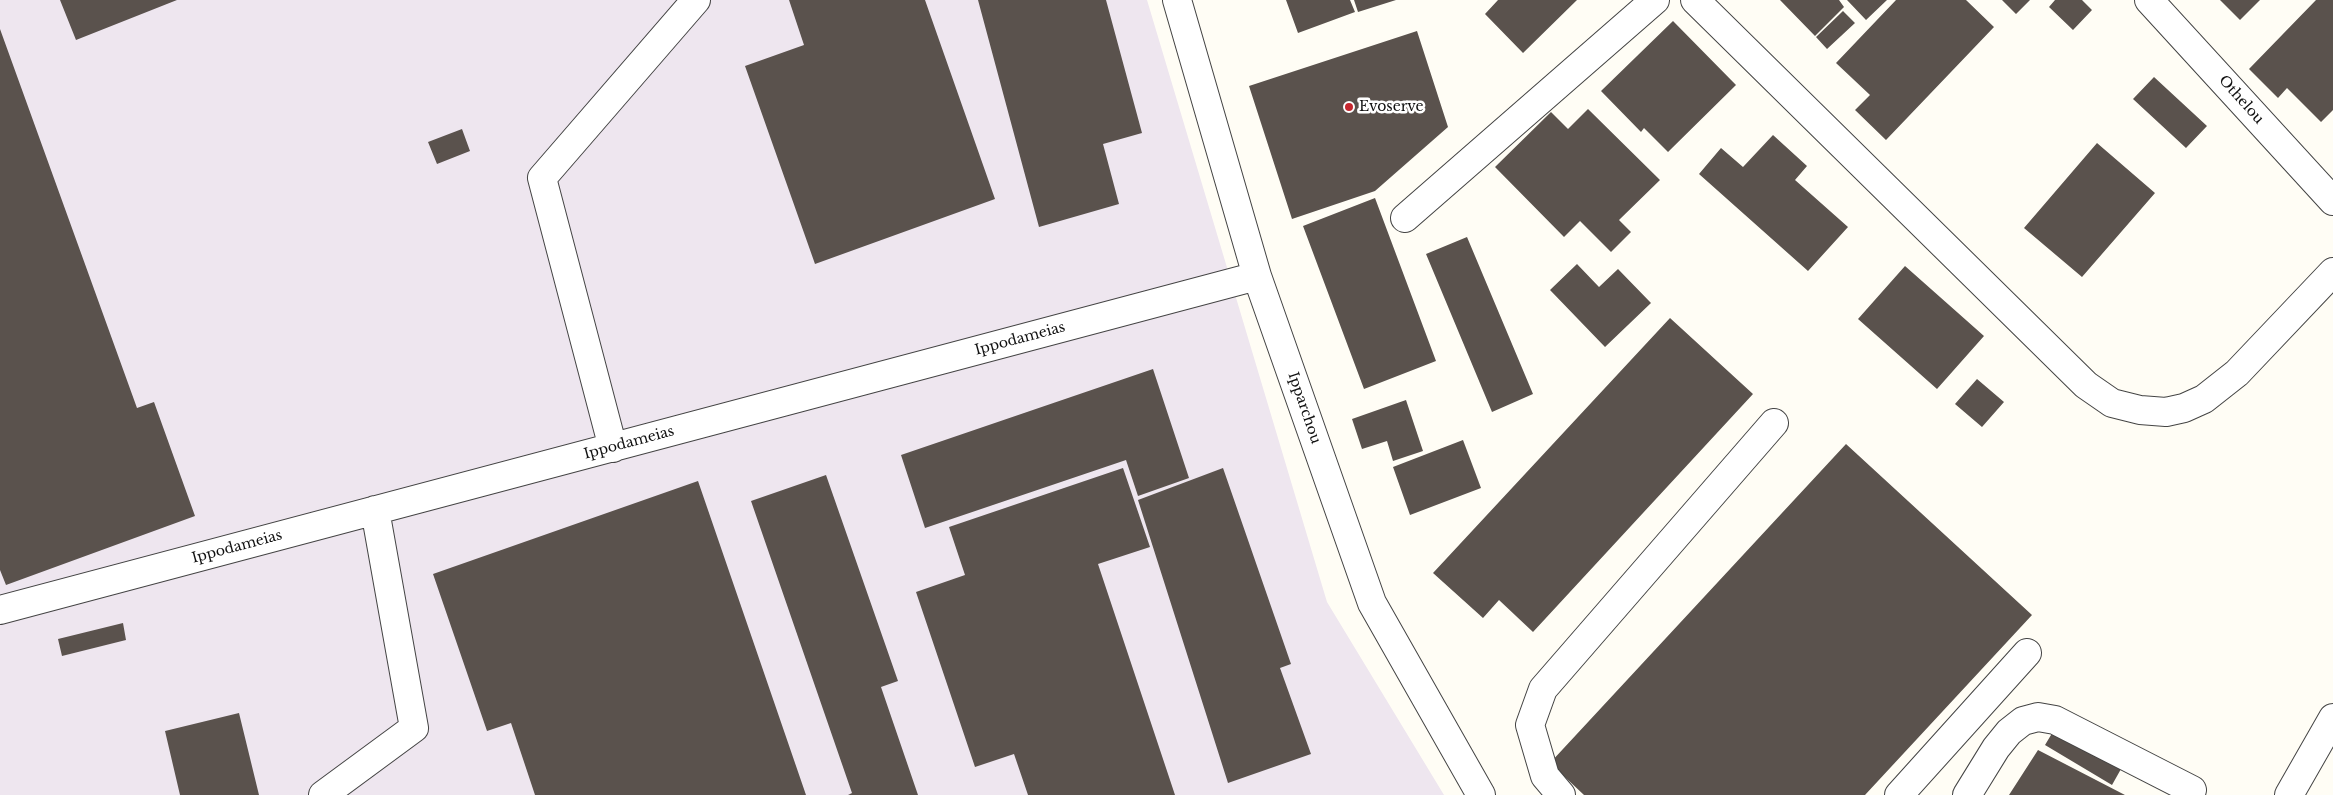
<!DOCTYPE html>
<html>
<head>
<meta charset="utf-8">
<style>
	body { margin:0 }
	canvas { display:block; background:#fffdf5 }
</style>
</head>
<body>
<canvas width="2333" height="795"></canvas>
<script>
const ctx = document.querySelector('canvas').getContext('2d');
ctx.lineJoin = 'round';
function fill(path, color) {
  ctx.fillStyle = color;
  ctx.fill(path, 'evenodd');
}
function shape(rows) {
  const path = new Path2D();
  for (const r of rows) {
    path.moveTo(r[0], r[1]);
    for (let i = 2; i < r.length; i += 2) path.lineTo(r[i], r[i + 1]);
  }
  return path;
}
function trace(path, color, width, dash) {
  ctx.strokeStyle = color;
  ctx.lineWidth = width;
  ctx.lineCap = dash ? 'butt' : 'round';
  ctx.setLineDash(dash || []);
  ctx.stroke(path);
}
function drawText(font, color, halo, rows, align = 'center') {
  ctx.font = font + ' "Libre Baskerville",serif';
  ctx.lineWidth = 5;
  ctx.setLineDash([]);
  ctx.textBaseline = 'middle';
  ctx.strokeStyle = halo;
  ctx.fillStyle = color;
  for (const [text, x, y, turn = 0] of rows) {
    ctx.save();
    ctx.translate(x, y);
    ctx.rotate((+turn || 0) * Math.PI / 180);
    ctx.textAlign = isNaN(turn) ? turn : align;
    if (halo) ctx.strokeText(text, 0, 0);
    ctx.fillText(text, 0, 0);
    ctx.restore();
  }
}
fill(shape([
	[0,0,1147,0,1327,602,1444,795,0,795]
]), '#eee6ef');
fill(shape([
	[60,0,177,0,76,40],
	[789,0,925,0,995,199,815,264,745,66,804,45],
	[978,0,1106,0,1142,133,1103,144,1119,204,1039,227],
	[1286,0,1350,0,1355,12,1298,33],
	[1354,0,1396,0,1358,12],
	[1498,0,1577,0,1523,53,1485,14],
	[1780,0,1839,0,1844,7,1815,36],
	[1847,0,1887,0,1866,20],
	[1896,0,1966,0,1994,27,1886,140,1855,110,1870,95,1836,63],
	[2002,0,2030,0,2016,14],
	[2055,0,2082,0,2092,10,2073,30,2049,7],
	[2220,0,2260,0,2240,20],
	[2316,0,2333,0,2333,110,2321,122,2287,88,2278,98,2249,69],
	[1843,11,1855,23,1827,49,1816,37],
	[1673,21,1736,85,1668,152,1644,128,1641,132,1601,91],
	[0,29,137,408,154,402,195,516,6,585,0,570],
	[1417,31,1448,127,1375,191,1292,219,1249,86],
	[2154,77,2207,126,2186,148,2133,99],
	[1588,109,1660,180,1619,220,1631,232,1611,252,1580,221,1564,237,1495,167,1551,112,1568,129],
	[462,129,470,151,437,164,428,142],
	[1773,135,1807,166,1795,180,1848,227,1808,271,1699,174,1721,148,1743,167],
	[2097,143,2155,193,2082,277,2024,228],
	[1375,198,1436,361,1364,389,1303,226],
	[1467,237,1533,394,1492,412,1426,254],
	[1577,264,1599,287,1618,269,1651,303,1605,347,1550,290],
	[1905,266,1984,336,1937,389,1858,319],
	[1670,318,1753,394,1533,632,1499,600,1483,618,1433,573],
	[1153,369,1189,478,1138,496,1126,460,925,528,901,455],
	[1977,379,2004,402,1982,427,1955,404],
	[1406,400,1423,451,1393,461,1387,441,1362,449,1352,419],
	[1463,440,1481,488,1410,515,1393,467],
	[1846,444,2032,615,1865,795,1584,795,1550,763],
	[1123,468,1150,547,1098,564,1175,795,1028,795,1014,754,975,767,916,592,965,575,949,527],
	[1223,468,1291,664,1280,668,1311,754,1228,783,1138,500],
	[826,475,898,681,881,687,918,795,848,795,852,793,751,501],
	[698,481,806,795,535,795,511,723,487,731,433,574],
	[123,623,126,640,62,656,58,639],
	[239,713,259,795,180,795,165,731],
	[2054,730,2121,769,2112,785,2045,745],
	[2038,750,2125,795,2009,795]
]), '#5a524d');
const minor = shape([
	[1177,0,1257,276,1372,603,1481,795],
	[1695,0,2086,385,2112,403,2140,410,2166,412,2184,408,2204,399,2237,373,2333,272],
	[2149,0,2333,201],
	[1405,218,1655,0],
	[613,448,542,178,696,0],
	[0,610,1257,276],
	[323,795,414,728,375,510],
	[1561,795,1545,776,1530,725,1543,689,1774,423],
	[1899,795,2027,653],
	[1967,795,1996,748,2009,732,2023,721,2038,717,2055,720,2192,790],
	[2289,795,2333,718]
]);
trace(minor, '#444', 30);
trace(minor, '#fff', 28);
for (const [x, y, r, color] of [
	[1349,107,5,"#c4262e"]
]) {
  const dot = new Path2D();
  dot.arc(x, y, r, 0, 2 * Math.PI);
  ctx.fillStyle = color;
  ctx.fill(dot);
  trace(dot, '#fff', 2);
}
drawText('14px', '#111', '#fff', [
	["Othelou",2241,100,48],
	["Ippodameias",1020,339,-15],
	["Ipparchou",1304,408,71],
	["Ippodameias",629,443,-15],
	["Ippodameias",237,547,-15]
]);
drawText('14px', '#111', '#fff', [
	["Evoserve",1359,107]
], 'left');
</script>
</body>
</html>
